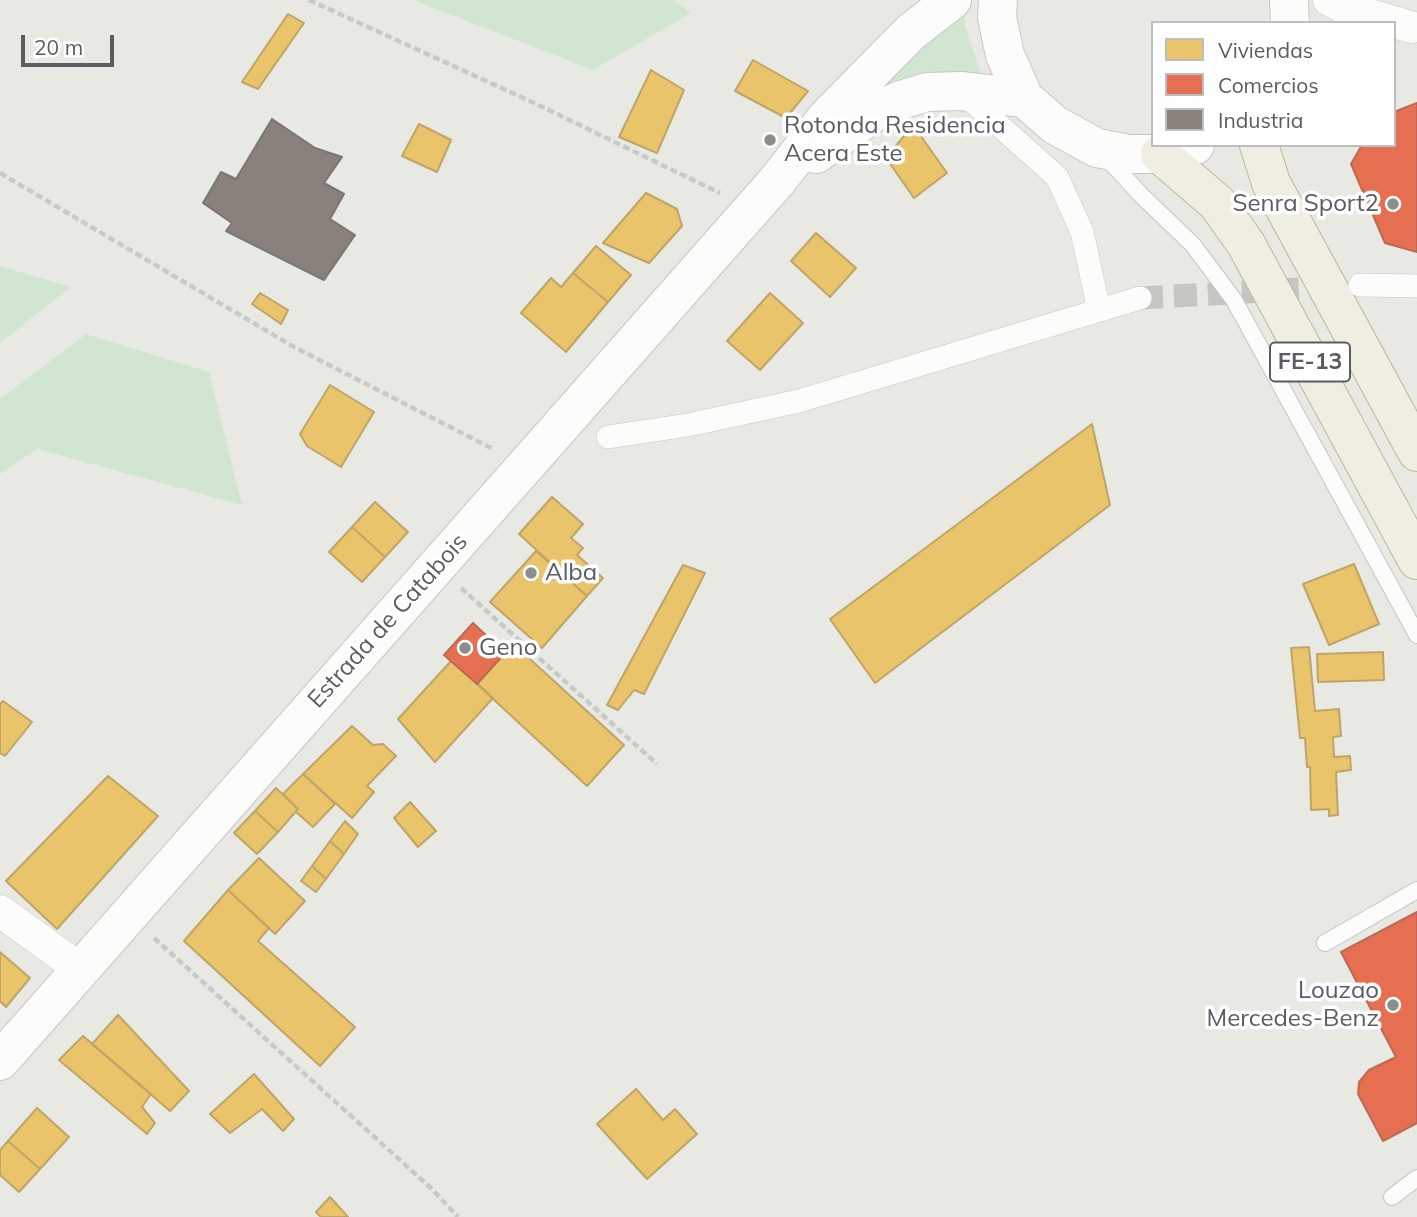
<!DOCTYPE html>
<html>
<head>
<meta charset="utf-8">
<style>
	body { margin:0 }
	#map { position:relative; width:1417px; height:1217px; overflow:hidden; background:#e9e9e4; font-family:Mulish,sans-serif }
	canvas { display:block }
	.legend { position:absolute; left:1151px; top:21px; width:245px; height:126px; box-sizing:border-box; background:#fff; border:2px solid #bdbec0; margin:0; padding:9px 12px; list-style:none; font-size:21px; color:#595c61 }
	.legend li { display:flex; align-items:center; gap:14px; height:35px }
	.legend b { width:35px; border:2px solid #bdbec0 }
	.scale { position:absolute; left:21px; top:35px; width:93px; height:32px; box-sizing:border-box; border:4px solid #595c61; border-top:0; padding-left:9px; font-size:21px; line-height:24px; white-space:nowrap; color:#595c61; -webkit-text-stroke:5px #fff; paint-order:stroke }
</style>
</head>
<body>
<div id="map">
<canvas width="1417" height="1217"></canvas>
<ul class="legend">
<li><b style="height:19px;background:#e9c46a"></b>Viviendas</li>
<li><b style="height:19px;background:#e76f51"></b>Comercios</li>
<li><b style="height:19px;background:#8a817c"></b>Industria</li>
</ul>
<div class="scale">20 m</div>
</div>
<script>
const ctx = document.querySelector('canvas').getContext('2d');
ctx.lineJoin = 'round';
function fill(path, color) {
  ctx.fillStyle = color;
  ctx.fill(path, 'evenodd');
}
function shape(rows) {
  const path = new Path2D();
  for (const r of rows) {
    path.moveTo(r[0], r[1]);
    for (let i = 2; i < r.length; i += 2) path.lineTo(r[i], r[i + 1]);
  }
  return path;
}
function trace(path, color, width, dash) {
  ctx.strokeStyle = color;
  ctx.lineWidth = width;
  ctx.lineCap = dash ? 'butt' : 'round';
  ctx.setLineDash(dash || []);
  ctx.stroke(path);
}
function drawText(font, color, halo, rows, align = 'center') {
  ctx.font = font + ' Mulish,sans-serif';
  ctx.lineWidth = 7;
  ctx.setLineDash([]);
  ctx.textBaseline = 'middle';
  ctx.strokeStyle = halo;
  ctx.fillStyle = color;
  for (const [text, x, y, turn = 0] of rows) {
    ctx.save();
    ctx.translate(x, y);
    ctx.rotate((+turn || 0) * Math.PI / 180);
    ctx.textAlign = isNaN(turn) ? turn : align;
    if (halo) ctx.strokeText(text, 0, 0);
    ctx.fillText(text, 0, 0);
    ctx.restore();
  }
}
fill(shape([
	[413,0,674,0,691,13,593,70],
	[964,2,965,26,981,74,961,71,926,76,842,122],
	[0,266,71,287,0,343],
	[86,334,209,372,242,505,37,449,0,474,0,399]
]), '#d1e6d1');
const homes = shape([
	[288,14,304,23,258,89,242,82,288,14],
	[753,60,808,91,786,118,735,91,753,60],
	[651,70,684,90,657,153,619,137,651,70],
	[419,124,451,140,437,172,402,156,419,124],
	[913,125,947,173,914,198,886,158,913,125],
	[646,193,677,209,682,226,649,263,603,243,646,193],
	[816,233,856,268,830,297,791,261,816,233],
	[596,246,631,275,608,302,573,273,596,246],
	[573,273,608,302,566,352,521,313,551,278,561,287,573,273],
	[260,293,288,310,281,324,252,304,260,293],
	[770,293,803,323,760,370,727,341,770,293],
	[330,385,374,412,341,467,307,446,300,434,330,385],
	[1092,424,1110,505,875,683,830,619,1092,424],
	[552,497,583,524,571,538,583,548,577,555,603,578,587,596,519,534,552,497],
	[375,502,408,532,385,557,352,527,375,502],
	[352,527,385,557,362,582,329,552,352,527],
	[536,551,587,596,542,648,490,602,536,551],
	[1354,564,1379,624,1329,645,1303,584,1354,564],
	[683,565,705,573,644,694,634,690,618,710,607,705,683,565],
	[1309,647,1315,711,1339,709,1341,736,1333,737,1334,757,1350,756,1351,770,1336,772,1338,815,1329,816,1329,809,1311,810,1310,767,1307,767,1305,738,1300,738,1291,648,1309,647],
	[519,649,624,745,587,786,477,684,505,653,511,658,519,649],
	[1383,652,1384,680,1318,682,1317,654,1383,652],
	[452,660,493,698,435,762,398,719,452,660],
	[3,701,32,722,5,756,0,753,0,704,3,701],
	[352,726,373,745,383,744,396,756,367,786,374,792,352,818,303,774,352,726],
	[303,774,335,804,313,827,296,812,298,809,283,794,303,774],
	[108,776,158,816,57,929,6,881,108,776],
	[276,788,298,809,278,832,255,811,276,788],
	[410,802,436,831,418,847,394,818,410,802],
	[255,811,278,832,257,854,234,833,255,811],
	[345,821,358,834,344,854,330,841,345,821],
	[330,841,344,854,326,879,312,866,330,841],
	[259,858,305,901,275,934,228,890,259,858],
	[312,866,326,879,316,892,301,881,312,866],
	[228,890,269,928,258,941,355,1027,320,1066,184,941,228,890],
	[0,952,30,978,6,1007,0,1001,0,952],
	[118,1015,189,1091,170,1111,92,1044,118,1015],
	[83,1036,151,1094,142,1107,155,1123,147,1134,59,1060,83,1036],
	[254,1074,294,1119,283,1131,262,1109,230,1133,210,1114,254,1074],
	[636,1089,663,1120,675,1109,697,1134,647,1179,597,1124,636,1089],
	[37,1108,69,1137,40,1169,8,1141,37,1108],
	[8,1141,40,1169,19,1192,0,1175,0,1150,8,1141],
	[330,1197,348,1217,321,1217,316,1212,330,1197]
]);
fill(homes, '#e9c46a');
trace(homes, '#bea567', 2);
const shops = shape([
	[1417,103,1417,252,1385,243,1351,164,1362,145,1394,145,1394,112,1417,103],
	[473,623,505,653,477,684,444,655,473,623],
	[1417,912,1417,1123,1383,1141,1358,1094,1359,1082,1369,1070,1396,1057,1341,952,1417,912]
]);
fill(shops, '#e76f51');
trace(shops, '#bc6956', 2);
const industry = shape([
	[272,119,315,148,342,157,324,183,344,194,330,219,355,235,324,280,226,231,232,223,203,203,221,172,236,179,272,119]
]);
fill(industry, '#8a817c');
trace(industry, '#7b7674', 2);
trace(shape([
	[1140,298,1336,287]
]), '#c5c6c3', 23, [23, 11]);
const service = shape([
	[1106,157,1142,196,1193,245,1234,300,1417,635],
	[1325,943,1417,890],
	[1392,1197,1417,1178]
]);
const pedestrian = shape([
	[963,93,1057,177,1082,232,1099,310],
	[1360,285,1417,286],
	[608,437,688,425,799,401,1140,298]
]);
const minor = shape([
	[1329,0,1343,7,1411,27],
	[0,911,80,969]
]);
const secondary = shape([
	[998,0,997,17,1005,55,1024,98,1055,125,1097,148,1129,154,1160,154,1195,145],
	[1289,0,1290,23],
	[816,154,876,111,901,100,927,92,961,91,1024,98],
	[0,1061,777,181,828,116,911,32,952,0]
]);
const trunk = shape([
	[1259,145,1271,183,1417,452],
	[1160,154,1217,203,1246,244,1417,560]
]);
trace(service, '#c5c6c4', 18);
trace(pedestrian, '#c5c6c4', 24);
trace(minor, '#c5c6c4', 33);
trace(secondary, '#c6c6c5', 40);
trace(trunk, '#c0b692', 40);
trace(shape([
	[309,0,530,101,720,193],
	[0,173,294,347,493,449],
	[461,588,657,764],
	[154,938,432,1189,458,1217]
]), '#c6cbc9', 4.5, [7, 3.5]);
trace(service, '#fcfcfb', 16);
trace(pedestrian, '#fcfcfb', 23);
trace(minor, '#fcfcfb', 32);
trace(secondary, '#fcfcfb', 38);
trace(trunk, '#f0eee3', 38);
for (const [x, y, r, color] of [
	[770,140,7,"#8b8d8f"],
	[1393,204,7,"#8b8d8f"],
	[531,573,7,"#8b8d8f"],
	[465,648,7,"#8b8d8f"],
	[1393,1005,7,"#8b8d8f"]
]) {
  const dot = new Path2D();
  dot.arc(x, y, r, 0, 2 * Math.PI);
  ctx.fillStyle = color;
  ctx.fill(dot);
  trace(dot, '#fff', 2.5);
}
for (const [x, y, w] of [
	[1310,362,80]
]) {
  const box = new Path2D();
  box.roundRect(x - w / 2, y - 19.5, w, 39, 5);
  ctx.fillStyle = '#fff';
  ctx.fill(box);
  trace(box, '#595c61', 2);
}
drawText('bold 23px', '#595c61', null, [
	["FE-13",1310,362]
]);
drawText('24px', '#595c61', '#fff', [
	["Rotonda Residencia",784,126],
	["Acera Este",784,154],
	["Senra Sport2",1379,204,"right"],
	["Alba",545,573],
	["Geno",479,648],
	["Louzao",1379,991,"right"],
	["Mercedes-Benz",1379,1019,"right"]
], 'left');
drawText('24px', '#595c61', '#fff', [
	["Estrada de Catabois",388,621,-48]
]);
</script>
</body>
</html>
